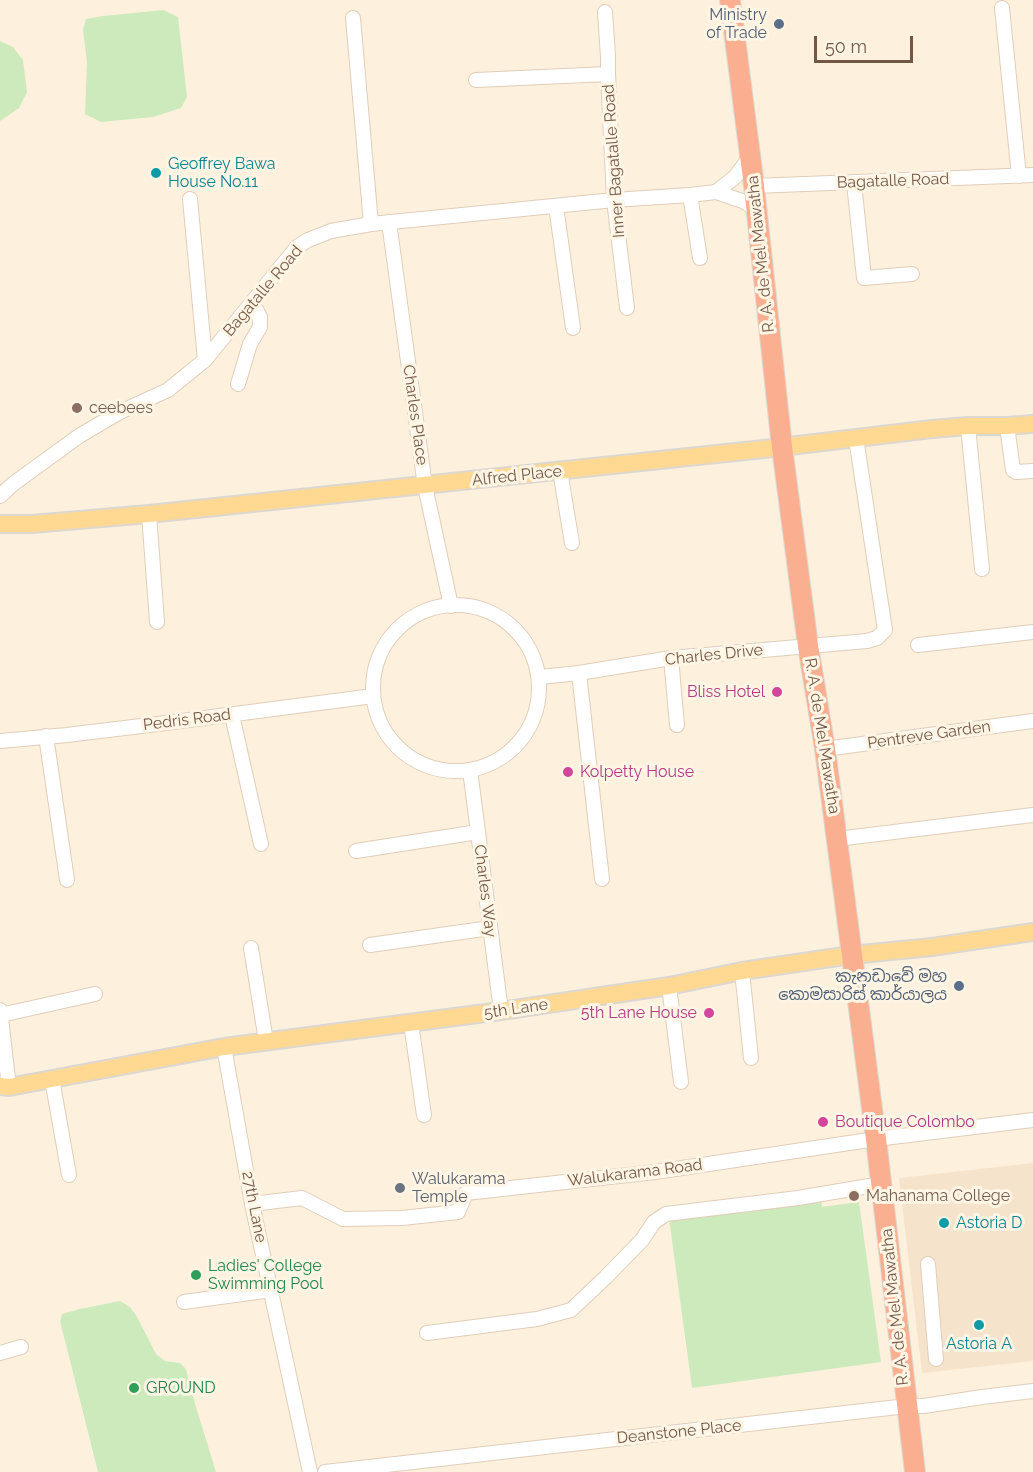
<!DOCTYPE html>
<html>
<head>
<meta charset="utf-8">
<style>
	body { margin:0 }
	#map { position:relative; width:1033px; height:1472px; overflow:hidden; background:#fdf1dd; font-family:Raleway,sans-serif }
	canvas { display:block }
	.scale { position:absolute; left:814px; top:36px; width:99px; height:27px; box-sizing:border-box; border:3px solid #735745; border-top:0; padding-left:8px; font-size:18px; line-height:21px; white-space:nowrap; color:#735745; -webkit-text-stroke:4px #fff5e4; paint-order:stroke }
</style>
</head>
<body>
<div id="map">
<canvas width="1033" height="1472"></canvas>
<div class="scale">50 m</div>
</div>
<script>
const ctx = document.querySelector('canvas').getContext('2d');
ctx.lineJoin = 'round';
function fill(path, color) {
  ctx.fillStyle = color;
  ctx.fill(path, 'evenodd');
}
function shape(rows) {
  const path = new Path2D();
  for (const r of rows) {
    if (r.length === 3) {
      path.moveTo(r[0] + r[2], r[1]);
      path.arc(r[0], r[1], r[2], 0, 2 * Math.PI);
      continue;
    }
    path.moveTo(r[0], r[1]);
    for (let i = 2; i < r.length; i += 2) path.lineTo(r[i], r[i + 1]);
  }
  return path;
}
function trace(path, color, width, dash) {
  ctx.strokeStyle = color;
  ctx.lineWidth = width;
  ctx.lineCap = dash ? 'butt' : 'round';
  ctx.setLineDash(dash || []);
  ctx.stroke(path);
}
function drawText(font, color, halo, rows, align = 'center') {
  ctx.font = font + ' Raleway,"Noto Sans Sinhala",sans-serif';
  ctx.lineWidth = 6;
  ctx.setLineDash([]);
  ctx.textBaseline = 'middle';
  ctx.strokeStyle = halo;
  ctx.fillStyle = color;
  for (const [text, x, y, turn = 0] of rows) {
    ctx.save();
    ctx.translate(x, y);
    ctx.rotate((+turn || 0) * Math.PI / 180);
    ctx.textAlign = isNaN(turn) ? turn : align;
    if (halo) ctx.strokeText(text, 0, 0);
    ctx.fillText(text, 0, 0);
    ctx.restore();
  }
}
fill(shape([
	[1033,1163,1033,1361,922,1373,899,1178]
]), '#f5e3cb');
fill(shape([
	[163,10,178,17,187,97,181,108,153,117,101,122,85,114,87,62,83,30,86,19,103,16],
	[0,41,13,47,23,60,27,92,19,108,0,121],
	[820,1191,822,1207,859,1202,881,1362,692,1388,668,1211],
	[120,1301,130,1307,136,1315,156,1354,165,1361,180,1363,186,1369,196,1407,216,1472,98,1472,60,1321,62,1314,80,1309]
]), '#cdeabc');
const minor = shape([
	[1002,8,1019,176],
	[605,12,608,57,608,74],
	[353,18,371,224],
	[476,80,608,74,614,200,627,308],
	[854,183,864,278,912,274],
	[754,186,1033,175],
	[716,192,735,177,750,157],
	[690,195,700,258],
	[190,199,205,360],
	[556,206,573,328],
	[389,222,425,486,451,606],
	[238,384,250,344,260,327,260,317,252,302],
	[968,426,982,569],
	[1007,426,1013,470,1016,472,1033,471],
	[560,471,572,543],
	[0,496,13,484,79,436,120,412,168,390,205,360,297,247,308,240,331,231,371,224,614,200,690,195,716,192,745,202,756,210],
	[149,514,157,622],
	[456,688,83],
	[918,645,1033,632],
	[671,658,677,725],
	[579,673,602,879],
	[540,677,579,673,671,658,867,641,877,638,885,630,856,438],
	[232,715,261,844],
	[46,736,67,880],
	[0,741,67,735,166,723,373,696],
	[825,749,1033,721],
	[470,770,501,1011],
	[837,839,1033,815],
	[356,851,478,832],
	[370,945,490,928],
	[251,948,266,1041],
	[742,971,751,1058],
	[669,986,681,1082],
	[0,1010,9,1087],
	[1,1015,95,994],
	[411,1023,424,1115],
	[224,1047,252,1204,310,1472],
	[52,1079,69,1175],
	[252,1204,302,1198,343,1219,402,1218,458,1212,466,1193,655,1172,876,1139,1033,1120],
	[928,1264,936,1359],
	[184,1302,271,1290],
	[427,1333,537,1319,571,1310,606,1277,642,1240,654,1222,666,1214,798,1198,881,1184],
	[0,1353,21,1347],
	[325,1472,907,1406,924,1406,982,1397,1033,1391]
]);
const major = shape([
	[0,524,32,524,149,514,764,449,932,429,968,426,1007,426,1033,424],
	[0,1086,9,1087,224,1047,501,1011,669,986,742,971,851,955,932,947,1033,932]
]);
const highway = shape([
	[730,0,754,186,782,447,808,646,825,749,876,1139,915,1472]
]);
trace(minor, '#e1cdb9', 16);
trace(major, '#ddd7d2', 20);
trace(highway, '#ddd7d2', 22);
trace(minor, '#fff', 14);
trace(major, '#ffd992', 16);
trace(highway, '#faaf91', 20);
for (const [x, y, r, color] of [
	[779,24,6,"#5c6f8a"],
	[156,173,6,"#0f9aa8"],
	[77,408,6,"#8d6e63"],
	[777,692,6,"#d1479c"],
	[568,772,6,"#d1479c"],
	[959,986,6,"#5c6f8a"],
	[709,1013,6,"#d1479c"],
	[823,1122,6,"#d1479c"],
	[400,1188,6,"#6b7280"],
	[854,1196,6,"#8d6e63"],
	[944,1223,6,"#0f9aa8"],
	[196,1275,6,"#2e9e5b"],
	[979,1325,6,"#0f9aa8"],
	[134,1388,6,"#2e9e5b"]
]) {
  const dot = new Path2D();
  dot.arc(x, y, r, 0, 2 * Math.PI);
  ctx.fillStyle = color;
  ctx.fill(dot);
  trace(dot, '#fff5e4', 2);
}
drawText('16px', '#4e5e75', '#fff5e4', [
	["Ministry",767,15],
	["of Trade",767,33],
	["කැනඩාවේ මහ",947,977],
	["කොමසාරිස් කාර්යාලය",947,995]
], 'right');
drawText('16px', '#735745', '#fff5e4', [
	["Inner Bagatalle Road",614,161,-94],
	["Bagatalle Road",893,181,-2],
	["R. A. de Mel Mawatha",761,254,-96],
	["Bagatalle Road",263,291,-50],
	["Charles Place",415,415,82],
	["Alfred Place",517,476,-6],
	["Charles Drive",714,655,-6],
	["Pedris Road",187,720,-7],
	["Pentreve Garden",929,735,-8],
	["R. A. de Mel Mawatha",822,736,81],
	["Charles Way",485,891,83],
	["5th Lane",516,1009,-8],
	["Walukarama Road",635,1173,-7],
	["27th Lane",254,1207,79],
	["R. A. de Mel Mawatha",895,1307,-96],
	["Deanstone Place",679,1432,-6]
]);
drawText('16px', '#0d838f', '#fff5e4', [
	["Geoffrey Bawa",168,164],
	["House No.11",168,182],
	["Astoria D",956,1223],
	["Astoria A",979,1344,"center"]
], 'left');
drawText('16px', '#785e54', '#fff5e4', [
	["ceebees",89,408],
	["Mahanama College",866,1196]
], 'left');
drawText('16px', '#b23c85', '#fff5e4', [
	["Bliss Hotel",765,692],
	["Kolpetty House",580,772,"left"],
	["5th Lane House",697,1013],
	["Boutique Colombo",835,1122,"left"]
], 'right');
drawText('16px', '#5b616d', '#fff5e4', [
	["Walukarama",412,1179],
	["Temple",412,1197]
], 'left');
drawText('16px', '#27864d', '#fff5e4', [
	["Ladies' College",208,1266],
	["Swimming Pool",208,1284],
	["GROUND",146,1388]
], 'left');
</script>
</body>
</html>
